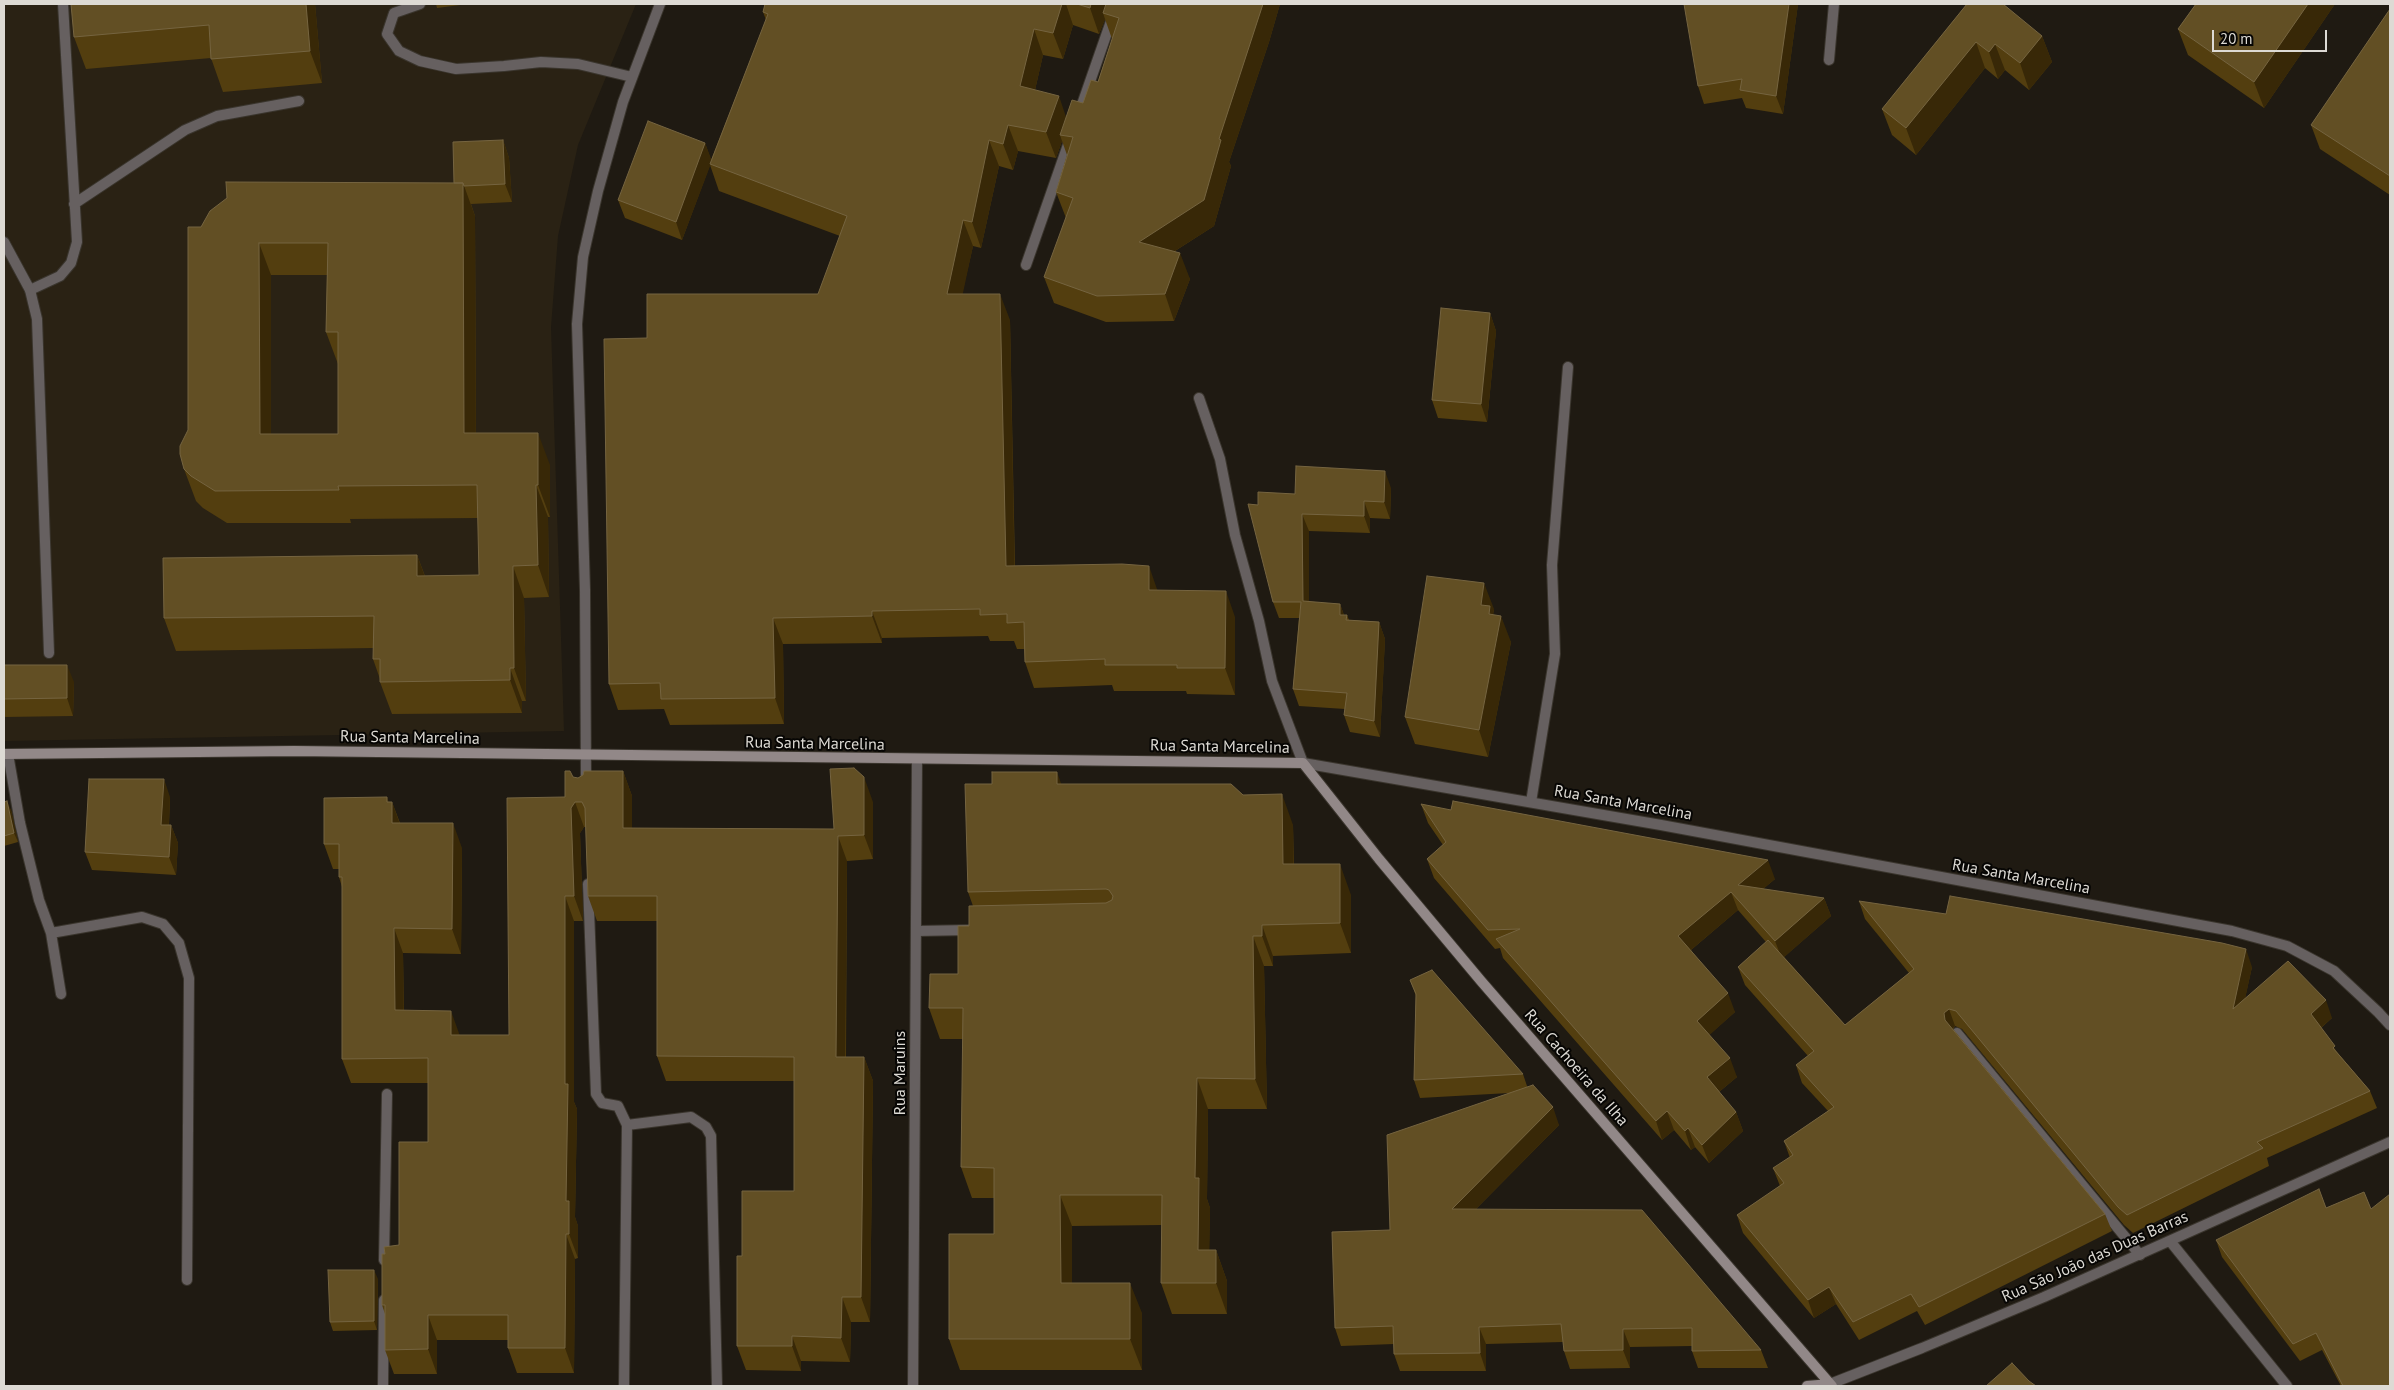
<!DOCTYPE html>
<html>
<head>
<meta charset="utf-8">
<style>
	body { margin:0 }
	#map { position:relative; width:2394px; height:1390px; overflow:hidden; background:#1f1a12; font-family:"PT Sans",sans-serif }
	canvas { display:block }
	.frame { position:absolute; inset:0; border:5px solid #dddad4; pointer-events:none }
	.scale { position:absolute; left:2212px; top:30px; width:115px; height:22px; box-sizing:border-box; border:2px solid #dddad4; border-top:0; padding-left:6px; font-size:15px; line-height:18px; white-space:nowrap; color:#dddad4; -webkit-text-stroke:4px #070604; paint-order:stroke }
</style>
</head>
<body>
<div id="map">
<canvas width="2394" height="1390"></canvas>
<div class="frame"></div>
<div class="scale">20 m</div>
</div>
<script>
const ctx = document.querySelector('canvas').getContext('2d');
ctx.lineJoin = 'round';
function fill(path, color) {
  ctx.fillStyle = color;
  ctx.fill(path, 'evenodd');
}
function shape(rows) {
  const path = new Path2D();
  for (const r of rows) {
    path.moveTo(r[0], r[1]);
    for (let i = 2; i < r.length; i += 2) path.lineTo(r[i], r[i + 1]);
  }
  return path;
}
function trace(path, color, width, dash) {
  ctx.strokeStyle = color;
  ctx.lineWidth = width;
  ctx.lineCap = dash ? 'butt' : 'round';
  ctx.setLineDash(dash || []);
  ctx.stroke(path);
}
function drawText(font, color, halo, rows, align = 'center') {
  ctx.font = font + ' "PT Sans",sans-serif';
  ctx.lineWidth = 4;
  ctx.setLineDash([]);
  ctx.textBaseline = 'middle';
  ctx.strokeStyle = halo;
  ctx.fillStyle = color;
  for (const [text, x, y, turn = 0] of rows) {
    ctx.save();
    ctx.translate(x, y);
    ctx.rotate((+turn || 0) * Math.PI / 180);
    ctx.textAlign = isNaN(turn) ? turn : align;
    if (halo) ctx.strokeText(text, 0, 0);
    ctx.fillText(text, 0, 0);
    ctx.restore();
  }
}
fill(shape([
	[4,4,636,4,578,145,558,236,551,327,564,731,4,741]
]), '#2a2214');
const lane = shape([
	[420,4,394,13,387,34,399,51,420,61,456,69,504,66,541,62,578,64,632,77],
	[74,204,185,130,217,116,299,101],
	[30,290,60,276,71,263,77,242,63,4],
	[1199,398,1220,459,1235,535,1259,621,1272,681,1303,763],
	[8,754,20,823,39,900,51,933,142,917,163,924,179,943,189,978,187,1280],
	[586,783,585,590,577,324,583,257,598,191,623,102,660,4],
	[1531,802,1555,654,1552,565,1568,367],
	[588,884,596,1094,602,1103,618,1106,627,1125],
	[916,931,970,930],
	[51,933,61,994],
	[1957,1033,2140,1255],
	[384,1260,387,1094],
	[383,1386,384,1300],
	[624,1386,627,1125,691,1117,706,1127,711,1136,717,1386]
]);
const street = shape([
	[1829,60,1834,4],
	[1078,116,1117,4],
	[4,242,30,290,37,319,49,653],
	[1026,265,1070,139],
	[1303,763,1661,825,2232,931,2287,946,2334,971,2378,1012,2390,1025],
	[2170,1241,2287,1386],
	[1830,1384,1922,1348,2044,1297,2390,1142],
	[913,1386,917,760]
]);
const secondary = shape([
	[4,754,294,751,1303,763,1379,859,1481,981,1832,1386],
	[1807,1386,1830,1384]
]);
trace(lane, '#3a352d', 12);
trace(street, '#3a352d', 12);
trace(secondary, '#3a352d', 12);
trace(lane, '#666060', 10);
trace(street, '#666060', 10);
trace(secondary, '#928888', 10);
fill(shape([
	[315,4,322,83,223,92,211,58,86,69,74,37],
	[436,4,468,4,437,8],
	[765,4,1280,4,1269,42,1229,162,1231,166,1214,226,1175,251,1190,279,1174,321,1106,322,1054,303,1044,277,1066,218,1056,192,1067,155,1062,141,1056,158,1018,151,1013,170,999,166,981,248,973,246,962,294,1010,320,1015,566,1158,590,1235,617,1235,695,1187,694,1186,691,1114,691,1112,685,1034,688,1025,662,1024,649,1017,649,1014,641,990,641,988,636,882,638,882,643,783,644,784,724,670,725,664,709,618,710,609,684,647,338,818,294,840,236,719,191,710,165,682,240,625,218,618,200,705,143,711,160,766,20,763,12],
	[1105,19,1112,39,1098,82,1083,103,1066,117,1035,90,1043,55,1063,59,1073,25,1099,34],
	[1798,4,1783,114,1746,108,1742,98,1704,104,1698,86],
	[1967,4,2042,36,2052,62,2029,90,2005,70,1998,79,1985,68,1916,155,1892,135,1882,109],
	[2196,4,2335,4,2264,108,2188,55,2178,29],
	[2390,9,2390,195,2320,149,2311,125],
	[503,140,509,158,512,202,471,204,475,216,476,433,550,465,550,517,548,517,549,597,524,598,526,701,522,701,522,713,392,714,380,682,380,679,373,659,373,648,176,651,164,618,417,555,425,576,479,575,478,518,350,519,351,523,227,523,203,508,196,501,184,469,188,430,201,227,454,183],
	[271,275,327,275,326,332,338,364,338,434,271,434],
	[1490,313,1496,331,1487,422,1438,418,1432,400],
	[1391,488,1390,519,1370,518,1370,533,1309,531,1309,602,1340,604,1344,615,1347,615,1349,620,1379,622,1385,639,1380,737,1350,732,1344,715,1345,709,1299,706,1293,689,1299,618,1279,618,1273,602,1258,505,1295,494],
	[1494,609,1493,615,1511,642,1488,757,1415,744,1405,717],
	[4,665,74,682,73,716,4,717],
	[623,771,632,796,632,828,834,829,873,802,873,859,847,861,846,1057,864,1057,873,1081,870,1322,851,1322,850,1362,801,1361,801,1371,746,1370,737,1346,742,1256,794,1191,794,1081,666,1081,657,1056,657,921,597,921,588,896,586,827,584,827,580,833,583,921,574,921,574,1102,577,1109,575,1217,578,1226,578,1258,575,1259,574,1373,517,1373,508,1348,508,1340,437,1340,437,1374,394,1374,385,1350,385,1314,382,1305,385,1254,399,1245,428,1142,428,1083,351,1083,342,1059,342,887,339,877,339,869,333,869,324,844,389,802,392,802,400,823,462,848,461,954,403,953,404,1010,460,1035,509,1035,565,797,573,777,578,778],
	[1062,784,1243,795,1293,825,1294,864,1351,895,1351,953,1273,956,1273,966,1264,966,1267,1109,1208,1109,1207,1199,1210,1208,1209,1250,1216,1250,1227,1281,1227,1314,1172,1314,1161,1283,1162,1225,1072,1226,1072,1283,1142,1313,1142,1370,960,1370,949,1339,994,1234,994,1198,972,1198,961,1167,963,1039,940,1039,929,1008,958,974,973,906,968,892],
	[170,797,169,825,171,825,178,843,176,875,92,870,85,852],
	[4,802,11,810,18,842,4,846],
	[1421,804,1775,879,1763,889,1824,898,1831,916,1784,957,1845,1025,1909,973,1865,919,1859,901,2252,967,2245,998,2332,1018,2321,1028,2337,1052,2370,1091,2377,1108,2267,1158,2269,1166,2133,1233,2124,1225,1962,1029,1955,1026,1953,1029,2105,1214,2112,1231,1925,1325,1917,1311,1859,1340,1836,1304,1814,1318,1743,1233,1737,1215,1780,1186,1773,1168,1790,1158,1784,1141,1828,1111,1802,1083,1796,1065,1808,1056,1745,985,1738,967,1766,942,1738,910,1691,950,1735,1012,1709,1035,1737,1077,1719,1092,1736,1112,1743,1131,1709,1163,1695,1147,1691,1150,1674,1130,1662,1140,1503,958,1500,948,1495,949,1434,878,1427,859,1443,845,1428,823],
	[1410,980,1523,1074,1527,1086,1559,1125,1476,1209,1761,1350,1768,1368,1698,1368,1692,1351,1692,1346,1630,1347,1630,1368,1570,1369,1564,1351,1563,1342,1486,1344,1486,1371,1400,1371,1394,1354,1394,1344,1341,1346,1335,1328,1390,1230,1509,1093,1420,1098,1414,1080,1416,996],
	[2216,1240,2390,1386,2341,1386,2322,1350,2300,1361,2222,1257],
	[378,1279,377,1330,333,1331,330,1322]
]), '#533e0f');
fill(shape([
	[306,4,315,4,322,83,310,51],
	[1062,4,1066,4,1073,25,1063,59,1053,33],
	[1091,4,1110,4,1103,13,1105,19,1099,34,1090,8],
	[1263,4,1280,4,1269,42,1229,162,1231,166,1214,226,1148,268,1139,242,1219,139],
	[1789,4,1798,4,1783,114,1776,96],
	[2308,4,2335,4,2264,108,2254,82],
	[1034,29,1043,55,1030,112,1020,86],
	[2042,36,2052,62,2029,90,2020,63],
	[1976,42,1985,68,1916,155,1906,128],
	[1995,44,2005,70,1998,79,1989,52],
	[1059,96,1068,123,1060,135,1062,141,1056,158,1046,132],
	[1008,125,1018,151,1013,170,1003,144],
	[503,140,509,158,512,202,505,184],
	[989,140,999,166,981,248,972,222],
	[705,143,712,161,682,240,676,222],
	[463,183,475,216,476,466,464,433],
	[963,220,973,246,957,321,947,294],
	[259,243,271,275,271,466,260,434],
	[1180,253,1190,279,1174,321,1165,294],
	[1000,294,1010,320,1015,592,1006,566],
	[1490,313,1496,331,1487,422,1481,404],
	[538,433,550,465,550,517,538,485],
	[1385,471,1391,488,1390,519,1384,502],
	[536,485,548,517,549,597,538,565],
	[1364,501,1370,518,1370,533,1364,516],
	[1302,514,1309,531,1309,618,1303,601],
	[417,555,429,588,417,576],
	[513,566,524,598,526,701,514,668],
	[1149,566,1158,592,1149,590],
	[1484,583,1494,609,1493,615,1501,616,1511,642,1488,757,1479,730,1481,605],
	[1226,591,1235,617,1235,695,1225,668],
	[1340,604,1346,621,1340,615],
	[872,611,882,638,882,643,872,616],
	[773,618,783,644,784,724,775,698],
	[1379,622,1385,639,1380,737,1374,721],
	[67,665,74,682,73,716,67,698],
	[510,668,522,701,522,713,510,680],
	[623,771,632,796,632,853,623,828],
	[1057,772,1068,803,1057,784],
	[864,777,873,802,873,859,864,835],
	[164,779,170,797,168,843,161,825],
	[1282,794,1293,825,1294,895,1283,864],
	[387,797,392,811,392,802,401,827,392,823,387,802],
	[7,801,11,810,18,842,14,833],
	[575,802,584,827,580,833,583,921,574,896,571,808],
	[453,823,462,848,461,954,452,929],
	[171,825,178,843,176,875,169,857],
	[838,836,847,861,845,1081,836,1057],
	[1768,860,1775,879,1745,904,1738,885],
	[1340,864,1351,895,1351,953,1340,923],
	[1731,892,1738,910,1685,955,1678,936],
	[565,896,574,921,574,1102,577,1109,575,1217,578,1226,578,1258,569,1234,566,1201,565,1084],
	[1824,898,1831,916,1782,959,1775,941],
	[1262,925,1273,956,1273,966,1262,936],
	[394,928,403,953,404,1035,395,1010],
	[1253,936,1264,966,1267,1109,1255,1079],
	[2246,949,2252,967,2239,1027,2233,1009],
	[1728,993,1735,1012,1704,1040,1697,1021],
	[2326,1000,2332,1018,2317,1031,2311,1014],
	[1949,1009,1955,1026,1950,1031,1945,1020,1944,1013],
	[451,1011,460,1036,451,1035],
	[864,1057,873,1081,870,1322,861,1297],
	[1730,1058,1737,1077,1714,1096,1707,1077],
	[1197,1078,1208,1109,1207,1199,1210,1208,1209,1280,1198,1250,1195,1178],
	[1553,1107,1559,1125,1458,1227,1452,1209],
	[1667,1111,1674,1130,1662,1140,1656,1121],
	[1736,1112,1743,1131,1709,1163,1702,1145],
	[1688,1128,1695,1147,1691,1150,1685,1131],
	[1060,1195,1072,1226,1072,1314,1061,1283],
	[566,1234,575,1259,574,1373,565,1348],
	[1216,1250,1227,1281,1227,1314,1216,1283],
	[374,1270,378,1279,377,1330,374,1321],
	[1130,1283,1142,1313,1142,1370,1130,1339],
	[1829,1287,1836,1304,1814,1318,1808,1300],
	[842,1297,851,1322,850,1362,841,1338],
	[428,1315,437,1340,437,1374,428,1349],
	[1479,1327,1486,1344,1486,1371,1480,1353],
	[1623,1329,1630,1347,1630,1368,1623,1350],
	[792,1336,801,1361,801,1371,792,1346]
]), '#382807');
const building = shape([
	[71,4,306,4,310,51,211,59,209,25,74,37,71,4],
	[765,4,1062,4,1053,33,1034,29,1020,86,1059,96,1046,132,1008,125,1003,144,989,140,972,222,963,220,947,294,1000,294,1006,566,1122,564,1149,566,1149,590,1226,591,1225,668,1177,668,1177,665,1105,665,1105,659,1025,662,1024,622,1007,623,1007,614,980,615,980,609,872,611,872,616,773,618,775,698,661,699,660,683,609,684,604,339,647,338,647,294,818,294,847,216,710,164,768,14,763,12,765,4],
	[1077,4,1091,4,1090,8,1077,4],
	[1106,4,1263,4,1219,139,1221,140,1204,200,1139,242,1180,253,1165,294,1097,296,1044,277,1073,198,1056,192,1073,137,1060,135,1072,100,1083,103,1091,80,1098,82,1119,18,1103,13,1106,4],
	[1684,4,1789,4,1776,96,1740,90,1742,79,1698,86,1684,4],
	[1967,4,2003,4,2042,36,2020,63,1995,44,1989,52,1976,42,1906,128,1882,109,1967,4],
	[2196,4,2308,4,2254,82,2178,29,2196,4],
	[2390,9,2390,176,2311,125,2390,9],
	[648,121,705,143,676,222,618,200,648,121],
	[503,140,505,184,464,186,463,183,454,183,453,142,503,140],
	[226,182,463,183,464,433,538,433,538,485,536,485,538,565,513,566,514,668,510,668,510,680,380,682,380,659,373,659,374,616,164,618,163,558,417,555,417,576,479,575,477,485,338,486,339,490,215,491,191,476,184,469,180,454,180,446,188,430,188,227,201,227,210,211,227,198,226,182],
	[259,243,328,243,326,332,338,332,338,434,260,434,259,243],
	[1441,308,1490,313,1481,404,1432,400,1441,308],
	[1296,466,1385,471,1384,502,1364,501,1364,516,1302,514,1303,601,1340,604,1340,615,1347,615,1346,620,1379,622,1374,721,1344,715,1347,693,1293,689,1301,602,1273,602,1248,504,1258,505,1258,492,1295,494,1296,466],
	[1427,576,1484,583,1481,605,1490,606,1489,614,1501,616,1479,730,1405,717,1427,576],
	[4,665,67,665,67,698,4,699,4,665],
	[854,768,864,777,864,835,838,836,836,1057,864,1057,861,1297,842,1297,841,1338,792,1336,792,1346,737,1346,737,1256,742,1256,742,1191,794,1191,794,1057,657,1056,657,896,588,896,585,808,582,802,575,802,571,808,574,896,565,896,565,1084,568,1084,566,1201,569,1201,569,1234,566,1234,565,1348,508,1348,508,1315,428,1315,428,1349,385,1350,385,1305,382,1305,382,1254,385,1254,384,1247,399,1245,399,1142,428,1142,428,1058,342,1059,342,877,339,877,339,844,324,844,324,798,387,797,387,802,392,802,392,823,453,823,452,929,394,928,395,1010,451,1011,451,1035,509,1035,507,798,565,797,565,771,570,771,573,777,578,778,583,775,584,771,623,771,623,828,834,829,830,769,854,768],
	[992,772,1057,772,1057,784,1231,784,1243,795,1282,794,1283,864,1340,864,1340,923,1262,925,1262,936,1253,936,1255,1079,1197,1078,1195,1178,1199,1178,1198,1250,1216,1250,1216,1283,1161,1283,1162,1195,1060,1195,1061,1283,1130,1283,1130,1339,949,1339,949,1234,994,1234,994,1168,961,1167,963,1008,929,1008,930,974,958,974,958,926,969,926,969,906,1106,903,1112,900,1113,896,1109,890,1106,889,968,892,965,784,992,784,992,772],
	[89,779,164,779,161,825,171,825,169,857,85,852,89,779],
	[7,801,14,833,4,836,4,802,7,801],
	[1453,801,1768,860,1738,885,1824,898,1775,941,1731,892,1678,936,1728,993,1697,1021,1730,1058,1707,1077,1736,1112,1702,1145,1688,1128,1685,1131,1667,1111,1656,1121,1496,939,1520,929,1488,930,1427,859,1446,842,1421,804,1451,810,1453,801],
	[1950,896,2222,943,2246,949,2233,1009,2288,961,2326,1000,2311,1014,2335,1046,2333,1048,2370,1091,2257,1142,2263,1148,2127,1215,2118,1207,1956,1011,1949,1009,1944,1013,1945,1020,2105,1214,1919,1307,1911,1294,1853,1322,1829,1287,1808,1300,1737,1215,1784,1183,1773,1168,1793,1155,1784,1141,1834,1107,1796,1065,1814,1051,1738,967,1768,940,1845,1025,1914,969,1859,901,1946,914,1950,896],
	[1432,970,1523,1074,1414,1080,1416,994,1410,980,1432,970],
	[1533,1085,1553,1107,1452,1209,1642,1210,1761,1350,1692,1351,1692,1328,1623,1329,1623,1350,1564,1351,1561,1324,1479,1327,1480,1353,1394,1354,1393,1326,1335,1328,1332,1232,1390,1230,1387,1135,1533,1085],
	[2319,1189,2326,1208,2364,1192,2371,1209,2390,1194,2390,1386,2343,1386,2316,1333,2293,1344,2216,1240,2319,1189],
	[328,1270,374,1270,374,1321,330,1322,328,1270],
	[2012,1363,2029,1381,2036,1386,1986,1386,2012,1363]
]);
fill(building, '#624f24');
trace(building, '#756440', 1);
drawText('16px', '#dddad4', '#070604', [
	["Rua Santa Marcelina",410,738,1],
	["Rua Santa Marcelina",815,744,1],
	["Rua Santa Marcelina",1220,747,1],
	["Rua Santa Marcelina",1623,803,10],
	["Rua Santa Marcelina",2021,877,10],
	["Rua Cachoeira da Ilha",1576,1068,49],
	["Rua Maruins",900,1073,-90],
	["Rua São João das Duas Barras",2095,1257,-24]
]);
</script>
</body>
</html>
